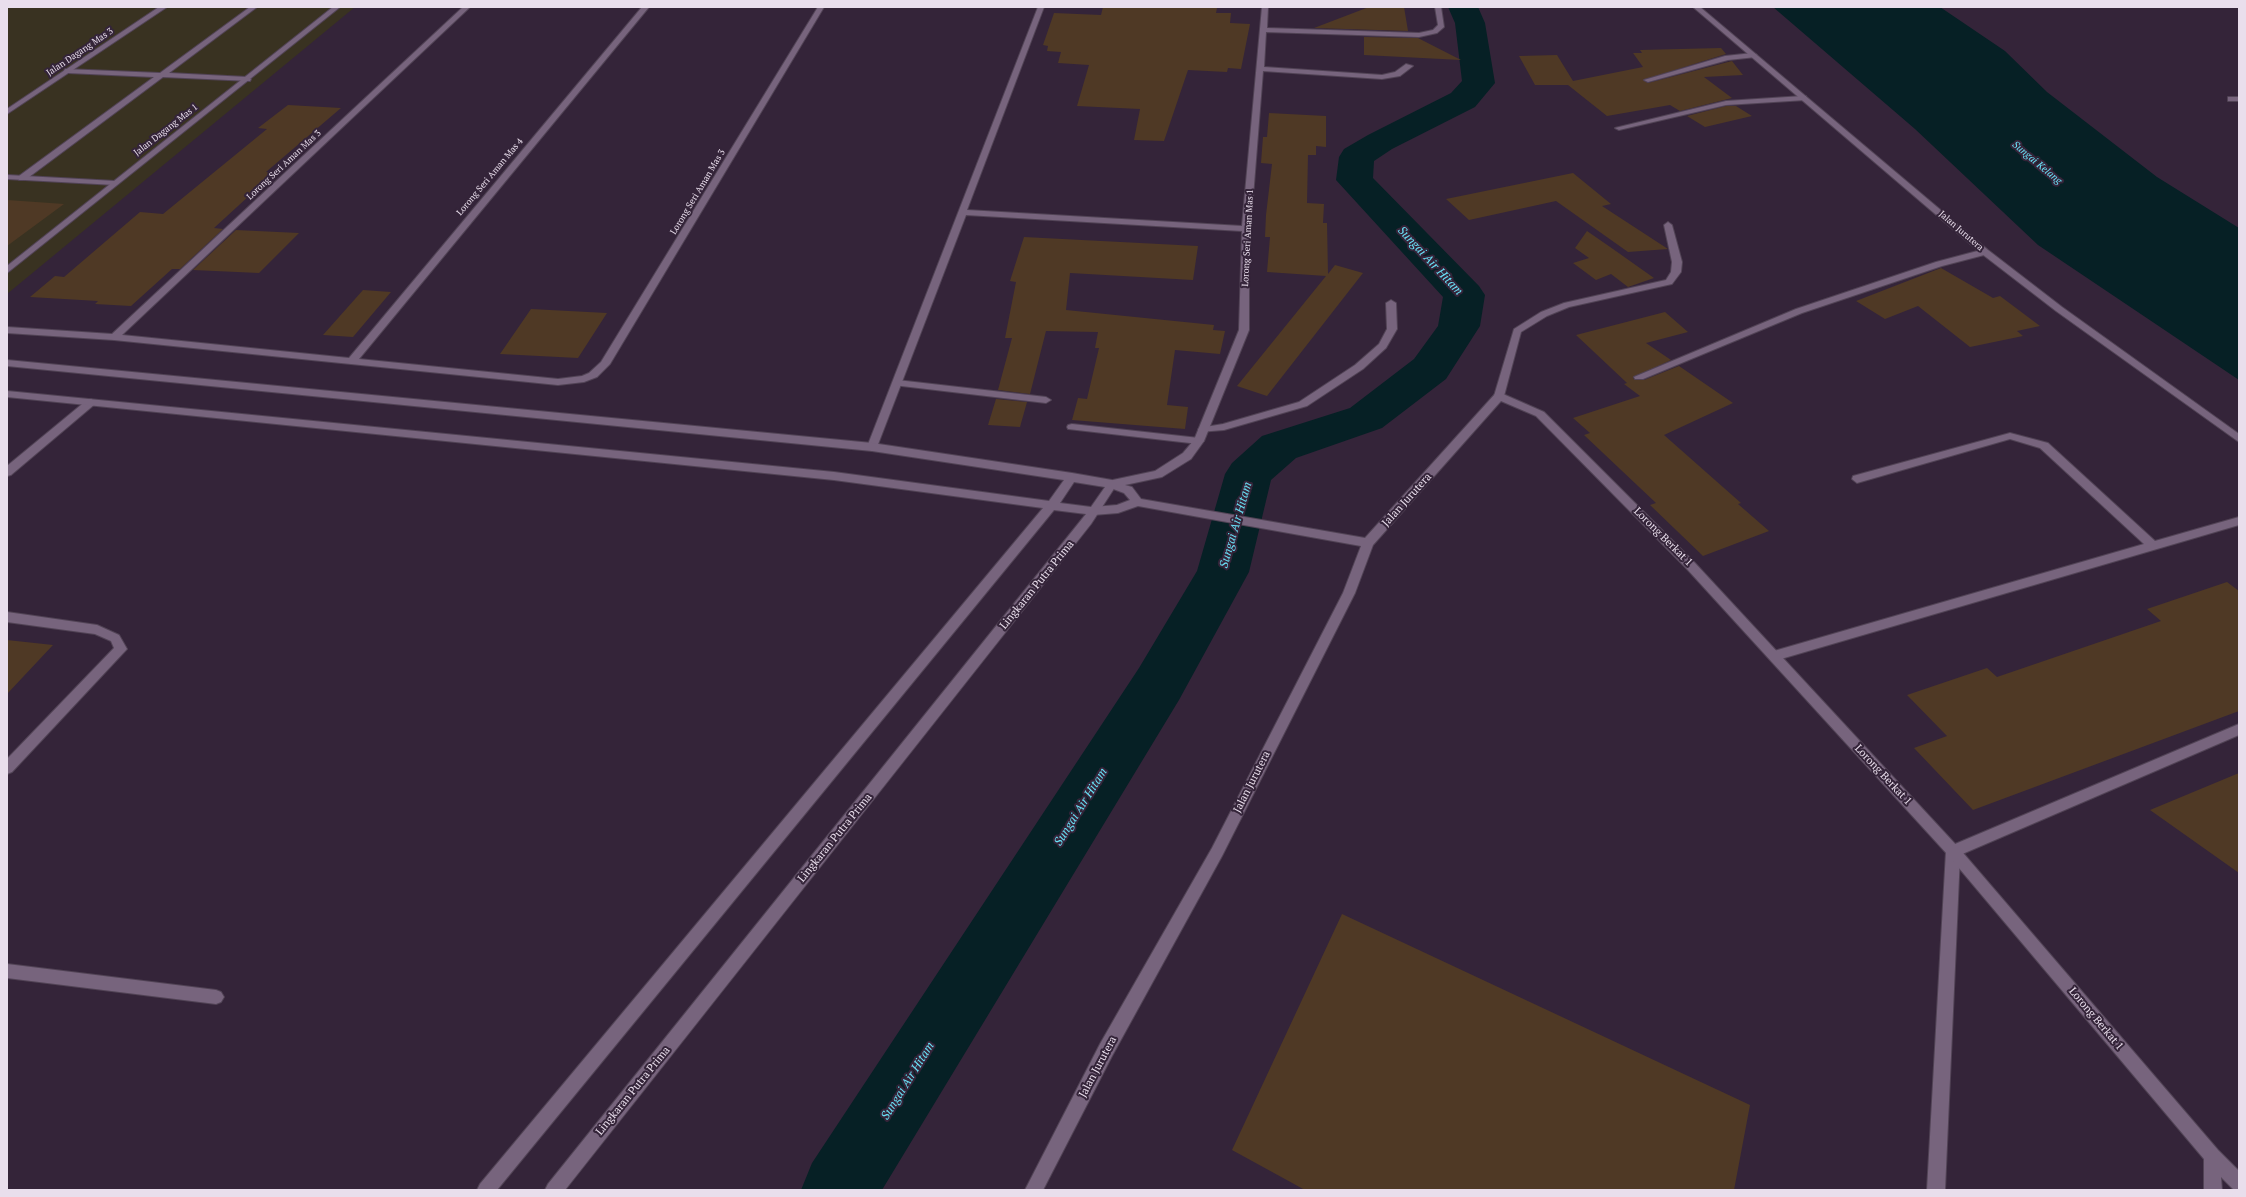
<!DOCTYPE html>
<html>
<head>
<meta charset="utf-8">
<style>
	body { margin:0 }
	#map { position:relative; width:2246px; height:1197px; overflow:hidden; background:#342439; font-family:"PT Serif",serif }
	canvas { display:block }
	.frame { position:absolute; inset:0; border:8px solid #e9deec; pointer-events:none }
</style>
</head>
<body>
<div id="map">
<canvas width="2246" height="1197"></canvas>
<div class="frame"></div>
</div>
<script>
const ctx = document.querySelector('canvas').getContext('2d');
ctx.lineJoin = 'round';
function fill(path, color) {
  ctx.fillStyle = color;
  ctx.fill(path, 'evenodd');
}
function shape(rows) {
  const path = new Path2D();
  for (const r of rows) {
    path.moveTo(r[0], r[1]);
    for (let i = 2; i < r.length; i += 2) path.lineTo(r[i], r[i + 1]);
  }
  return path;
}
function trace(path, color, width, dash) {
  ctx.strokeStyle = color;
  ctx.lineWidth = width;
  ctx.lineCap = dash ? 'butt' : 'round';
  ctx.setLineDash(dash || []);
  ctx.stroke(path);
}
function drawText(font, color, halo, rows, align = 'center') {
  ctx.font = font + ' "PT Serif",serif';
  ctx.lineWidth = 4;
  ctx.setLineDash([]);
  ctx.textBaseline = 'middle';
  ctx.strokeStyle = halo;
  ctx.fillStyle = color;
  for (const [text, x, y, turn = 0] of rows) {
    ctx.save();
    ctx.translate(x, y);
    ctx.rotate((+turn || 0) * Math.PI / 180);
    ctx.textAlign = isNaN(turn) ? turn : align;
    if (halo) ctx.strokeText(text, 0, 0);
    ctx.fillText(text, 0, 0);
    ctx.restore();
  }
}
fill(shape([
	[7,7,355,7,7,294]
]), '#393221');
fill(shape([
	[1773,7,1940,7,2005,51,2047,92,2157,177,2239,228,2239,380,2038,245,1915,129]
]), '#062025');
fill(shape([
	[1448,7,1478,7,1485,23,1495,83,1475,107,1392,149,1374,161,1373,178,1479,286,1485,295,1480,326,1446,379,1382,428,1296,458,1271,480,1249,572,1179,700,882,1190,801,1190,812,1163,1139,668,1197,571,1225,474,1232,463,1262,436,1350,408,1414,359,1438,326,1443,297,1336,180,1339,157,1344,149,1368,135,1451,93,1462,81,1455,23,1448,7]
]), '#062025');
fill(shape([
	[1103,7,1217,8,1216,13,1231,13,1230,23,1250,24,1241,69,1228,68,1227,72,1188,70,1164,141,1134,140,1140,109,1077,106,1089,65,1058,63,1061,52,1047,51,1048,46,1043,45,1054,13,1101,15],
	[1369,7,1404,7,1408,31,1314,28],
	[1364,37,1418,38,1461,60,1364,55],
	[1721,48,1726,54,1643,80,1648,83,1732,61,1743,75,1704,77,1732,98,1680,111,1670,105,1607,116,1568,85,1535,85,1519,56,1557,55,1573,81,1643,67,1633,53,1642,53,1640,50],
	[288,105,341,108,266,172,274,173,214,228,223,229,180,269,172,269,131,306,95,304,98,301,30,297,55,276,64,277,140,212,163,214,267,129,258,128],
	[1726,106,1736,106,1752,116,1705,127,1687,116],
	[1269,113,1326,116,1326,147,1316,146,1316,155,1308,155,1307,203,1324,204,1323,223,1327,223,1328,274,1335,265,1363,273,1267,396,1237,386,1326,276,1267,272,1270,237,1265,237,1266,215,1272,164,1261,163,1263,137,1267,137],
	[1573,173,1611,204,1602,206,1668,249,1628,252,1556,201,1469,220,1446,199],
	[7,200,64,204,7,246],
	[236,230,299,233,259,273,193,270],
	[1587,231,1613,249,1654,278,1628,287,1611,274,1596,280,1573,263,1589,258,1575,248],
	[1024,237,1198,246,1193,280,1070,273,1066,310,1214,325,1213,330,1225,331,1220,354,1175,350,1167,405,1188,407,1185,429,1072,420,1078,398,1087,399,1099,348,1095,348,1098,332,1046,331,1030,394,998,390,1012,338,1005,338,1016,282,1010,281],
	[1941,268,1993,298,2000,296,2040,326,2017,331,2023,336,1970,347,1918,306,1885,319,1856,301],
	[363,290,391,292,353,337,323,335],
	[531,309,607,313,578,358,500,354],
	[1665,312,1688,332,1646,343,1671,360,1633,378,1635,380,1644,380,1679,366,1733,403,1664,435,1741,503,1738,504,1769,531,1703,556,1650,505,1656,503,1584,435,1590,433,1573,418,1640,396,1624,384,1627,383,1576,335],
	[996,399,1027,402,1020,427,988,425],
	[2227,582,2239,591,2239,711,1973,810,1914,748,1947,736,1907,695,1987,668,1997,677,2161,621,2147,609],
	[7,640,53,645,7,694],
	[2239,773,2239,873,2150,810],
	[1342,914,1750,1105,1734,1190,1305,1190,1232,1150]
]), '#4f3925');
const lane = shape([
	[250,7,257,7,169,73,247,77,251,79,250,81,163,77,25,180,19,180,19,176,154,77,68,73,64,71,65,69,160,73,250,7],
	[2228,97,2239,97,2239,101,2228,101,2228,97],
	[1668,222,1672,225,1682,262,1681,272,1672,284,1569,307,1547,316,1521,332,1504,396,1499,399,1495,398,1494,396,1514,329,1541,312,1564,303,1666,280,1671,272,1672,262,1664,225,1668,222],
	[1391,300,1396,303,1397,329,1386,348,1363,369,1307,406,1224,430,1199,432,1198,430,1199,428,1223,424,1299,402,1355,365,1379,344,1387,329,1386,303,1391,300],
	[897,380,1046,397,1051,400,1046,403,893,385,893,381,897,380],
	[1072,424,1199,438,1204,441,1199,444,1068,429,1067,427,1068,425,1072,424],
	[2010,433,2048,443,2155,541,2239,517,2239,525,1774,661,1770,659,1768,656,1770,653,1774,651,2144,544,2040,448,2010,439,1857,483,1852,479,1853,476,2010,433],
	[7,612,97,625,119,635,127,649,12,772,7,774,7,759,114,648,111,641,95,634,7,622,7,612],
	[2239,724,2239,735,1960,855,1945,1190,1927,1190,1946,851,1948,847,2239,724],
	[7,964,216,990,221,992,224,997,221,1002,216,1004,7,978,7,964]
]);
const street = shape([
	[159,7,167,7,7,114,7,109,159,7],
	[463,7,470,7,122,335,349,358,642,7,649,7,359,359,558,379,582,376,589,373,601,362,818,7,824,7,610,364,597,377,584,382,558,385,114,340,7,333,7,327,112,334,463,7],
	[1038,7,1044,7,967,210,1242,226,1262,7,1268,7,1267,28,1419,33,1433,30,1438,25,1435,7,1441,7,1444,27,1437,33,1419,37,1266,32,1264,67,1382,75,1395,72,1406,64,1413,66,1400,76,1382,79,1263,71,1249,248,1249,330,1204,441,1191,459,1162,477,1125,485,1132,487,1141,499,1365,538,1495,394,1503,394,1544,412,1695,563,1958,847,2218,1150,2239,1171,2239,1190,2233,1189,2221,1177,2222,1190,2204,1190,2204,1159,1948,855,1687,569,1536,416,1501,401,1373,545,1355,593,1222,856,1112,1056,1043,1190,1025,1190,1100,1044,1212,848,1343,593,1361,546,1138,506,1118,513,1093,515,1087,511,1093,507,1117,505,1130,500,1124,493,1108,487,1107,484,1108,481,1155,471,1183,453,1194,440,1239,330,1242,231,966,215,877,447,872,451,867,447,1038,7],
	[1753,53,1757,55,1756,57,1728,60,1648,82,1644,80,1725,56,1753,53],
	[1803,96,1806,96,1806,100,1726,105,1619,130,1615,128,1726,101,1803,96],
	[7,175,115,181,119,183,115,185,7,179,7,175],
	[1985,249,1989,252,1988,254,1942,266,1802,313,1643,379,1635,379,1634,377,1796,309,1936,262,1985,249],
	[91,399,96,402,95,404,11,475,7,476,7,466,87,400,91,399]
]);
const secondary = shape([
	[333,7,340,7,7,273,7,266,333,7],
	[1693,7,1700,7,1988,250,2062,307,2239,434,2239,442,2056,311,1982,254,1693,7],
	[7,360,872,443,1072,473,1112,480,1117,484,1091,524,565,1190,545,1190,548,1184,1086,514,1054,510,497,1190,477,1190,480,1184,1043,508,834,480,7,397,7,391,834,472,1049,501,1064,480,872,451,7,366,7,360],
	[1074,482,1105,487,1091,507,1060,503,1074,482]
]);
trace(lane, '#514355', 2);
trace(street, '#514355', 2);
trace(secondary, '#514355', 2);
fill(lane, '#77647d');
fill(street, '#77647d');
fill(secondary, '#77647d');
drawText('9px', '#e9deec', '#342439', [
	["Jalan Dagang Mas 3",80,52,-34],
	["Jalan Dagang Mas 1",166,130,-38],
	["Lorong Seri Aman Mas 3",284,165,-43],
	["Lorong Seri Aman Mas 4",490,177,-50],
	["Lorong Seri Aman Mas 3",698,192,-59],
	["Jalan Jurutera",1961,231,41],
	["Lorong Seri Aman Mas 1",1248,238,-87]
]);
drawText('italic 10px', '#69e2f7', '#342439', [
	["Sungai Kelang",2037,163,40]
]);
drawText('11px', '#e9deec', '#342439', [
	["Jalan Jurutera",1407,500,-48],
	["Lorong Berkat 1",1663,537,45],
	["Lingkaran Putra Prima",1037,585,-51],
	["Lorong Berkat 1",1883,775,47],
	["Jalan Jurutera",1252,782,-63],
	["Lingkaran Putra Prima",835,838,-51],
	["Lorong Berkat 1",2096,1019,50],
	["Jalan Jurutera",1098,1067,-62],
	["Lingkaran Putra Prima",633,1091,-51]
]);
drawText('italic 12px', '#69e2f7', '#342439', [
	["Sungai Air Hitam",1430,261,47],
	["Sungai Air Hitam",1236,525,-74],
	["Sungai Air Hitam",1081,807,-58],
	["Sungai Air Hitam",908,1081,-58]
]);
</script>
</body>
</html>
